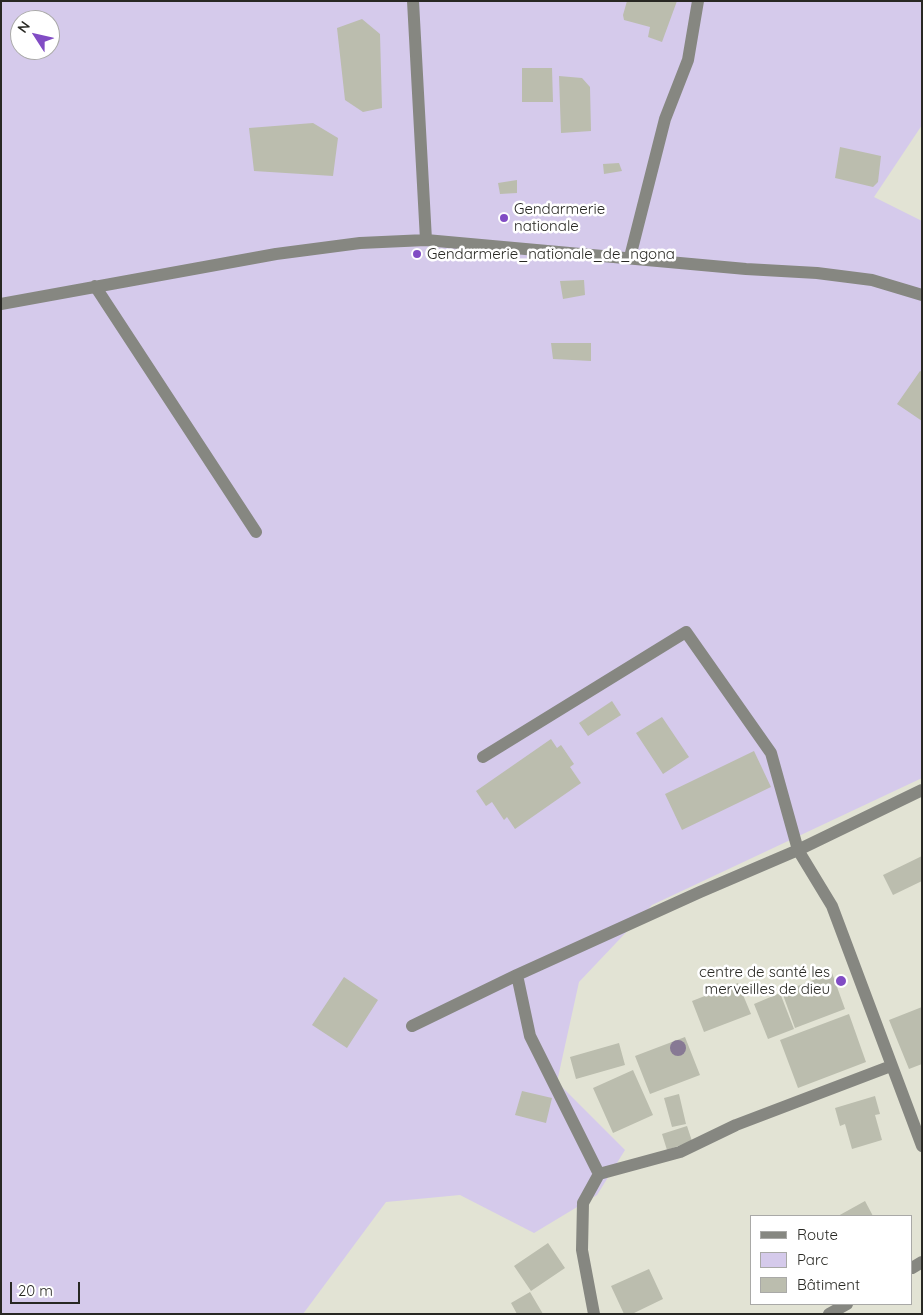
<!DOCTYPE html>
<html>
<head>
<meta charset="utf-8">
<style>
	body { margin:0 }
	#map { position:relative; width:923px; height:1315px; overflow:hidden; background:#e2e3d4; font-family:Quicksand,sans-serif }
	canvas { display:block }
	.frame { position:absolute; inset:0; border:2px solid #282823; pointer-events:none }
	.legend { position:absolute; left:750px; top:1215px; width:162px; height:90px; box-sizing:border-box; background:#fff; border:1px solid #a9a9a7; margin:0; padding:6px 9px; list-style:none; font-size:15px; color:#282823 }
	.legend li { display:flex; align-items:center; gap:10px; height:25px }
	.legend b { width:25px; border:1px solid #a9a9a7 }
	.north { position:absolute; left:10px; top:10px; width:50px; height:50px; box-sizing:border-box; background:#fff; border:1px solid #a9a9a7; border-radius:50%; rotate:305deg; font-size:14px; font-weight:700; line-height:20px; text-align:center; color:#282823 }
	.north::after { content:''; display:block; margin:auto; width:18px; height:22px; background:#814cc4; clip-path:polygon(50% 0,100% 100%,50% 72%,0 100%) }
	.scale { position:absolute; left:10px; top:1282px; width:70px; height:22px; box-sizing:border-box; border:2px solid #282823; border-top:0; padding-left:6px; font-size:15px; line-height:18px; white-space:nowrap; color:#282823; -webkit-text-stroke:4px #fff; paint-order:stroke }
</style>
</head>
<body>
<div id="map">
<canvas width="923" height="1315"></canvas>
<div class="frame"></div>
<ul class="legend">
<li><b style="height:6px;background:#868781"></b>Route</li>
<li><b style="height:14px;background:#d5caeb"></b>Parc</li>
<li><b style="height:14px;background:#bbbdae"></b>Bâtiment</li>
</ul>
<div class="north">N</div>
<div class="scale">20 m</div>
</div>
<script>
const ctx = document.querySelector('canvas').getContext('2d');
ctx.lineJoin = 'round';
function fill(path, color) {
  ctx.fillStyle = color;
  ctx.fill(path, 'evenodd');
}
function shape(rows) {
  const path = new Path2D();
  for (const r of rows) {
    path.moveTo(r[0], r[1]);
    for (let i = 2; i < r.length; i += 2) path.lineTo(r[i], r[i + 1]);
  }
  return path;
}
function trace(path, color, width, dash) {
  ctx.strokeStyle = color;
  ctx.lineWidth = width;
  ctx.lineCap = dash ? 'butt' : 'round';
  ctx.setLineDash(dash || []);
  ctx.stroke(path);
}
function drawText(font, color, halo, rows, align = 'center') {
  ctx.font = font + ' Quicksand,sans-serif';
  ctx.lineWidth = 5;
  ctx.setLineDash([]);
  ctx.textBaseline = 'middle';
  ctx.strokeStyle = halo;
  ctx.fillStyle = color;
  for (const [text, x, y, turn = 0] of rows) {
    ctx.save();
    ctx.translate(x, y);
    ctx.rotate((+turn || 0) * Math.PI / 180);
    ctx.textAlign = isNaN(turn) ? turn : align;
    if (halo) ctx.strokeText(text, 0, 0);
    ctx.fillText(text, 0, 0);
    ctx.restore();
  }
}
fill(shape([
	[1,1,922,1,922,125,874,197,922,221,922,778,652,905,579,982,557,1082,625,1150,597,1195,534,1233,460,1195,386,1202,303,1314,1,1314],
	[20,20,50,20,50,50,20,50]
]), '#d5caeb');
fill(shape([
	[627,1,677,1,662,42,648,37,650,27,624,20,623,15],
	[362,19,380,34,382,108,363,112,345,100,337,28],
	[522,68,552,68,553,102,522,102],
	[559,76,582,78,590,87,591,131,561,133],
	[313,123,338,138,333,176,254,171,249,128],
	[840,147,881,156,878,182,873,187,835,178],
	[619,163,622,171,604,174,603,164],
	[517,180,517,193,500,194,498,183],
	[584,280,585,295,563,299,560,281],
	[551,343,591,343,591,361,553,359],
	[920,371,922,372,922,421,897,404],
	[612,701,621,715,588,736,579,723],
	[662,717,689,757,663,774,636,733],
	[551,739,557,748,561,745,574,764,570,767,581,783,515,829,507,817,504,820,492,802,486,806,476,791],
	[754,751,771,787,682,830,665,794],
	[922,856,922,881,893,895,883,875],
	[832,973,845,1009,795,1028,782,992],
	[344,977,378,1000,347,1048,312,1025],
	[738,983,751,1014,704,1032,692,1001],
	[780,993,794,1029,768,1039,754,1004],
	[922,1007,922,1064,909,1069,889,1020],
	[849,1014,866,1062,798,1088,780,1040],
	[685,1037,700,1075,650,1094,635,1056],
	[619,1043,625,1065,576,1079,570,1057],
	[633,1070,653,1115,613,1133,593,1088],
	[522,1091,552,1098,546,1123,515,1115],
	[679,1094,686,1124,672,1127,664,1098],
	[875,1096,880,1114,875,1115,882,1140,852,1149,845,1124,840,1126,835,1108],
	[687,1126,692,1141,667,1150,662,1134],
	[865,1201,873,1216,838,1216],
	[548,1243,565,1268,531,1291,514,1266],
	[649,1269,663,1299,632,1314,624,1314,611,1286],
	[530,1292,543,1314,517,1314,511,1303]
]), '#bbbdae');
trace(shape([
	[413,1,426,240],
	[630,257,665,119,688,60,698,1],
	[95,286,256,532],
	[1,304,276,254,360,243,426,240,746,269,817,273,872,280,922,295],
	[483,757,686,632,771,753,798,850,832,906,922,1146],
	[517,975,530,1036,599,1174],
	[412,1026,517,975,700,892,798,850,922,790],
	[912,1268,922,1262],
	[594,1314,582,1250,583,1203,599,1174,680,1152,736,1125,891,1066],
	[829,1314,847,1304]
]), '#868781', 12);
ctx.fillStyle = '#877994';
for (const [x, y] of [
	[678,1048]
]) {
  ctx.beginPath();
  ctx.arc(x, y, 8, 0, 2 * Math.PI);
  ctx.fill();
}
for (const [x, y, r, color] of [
	[504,218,5,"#814cc4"],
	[417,254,5,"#814cc4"],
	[841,981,6,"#814cc4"]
]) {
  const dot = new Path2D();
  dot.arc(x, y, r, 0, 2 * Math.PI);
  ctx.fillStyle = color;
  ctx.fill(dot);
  trace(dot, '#fff', 2);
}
drawText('15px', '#282823', '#fff', [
	["Gendarmerie",514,209],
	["nationale",514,226],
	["Gendarmerie_nationale_de_ngona",427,254],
	["centre de santé les",830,972,"right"],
	["merveilles de dieu",830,989,"right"]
], 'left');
</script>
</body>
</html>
